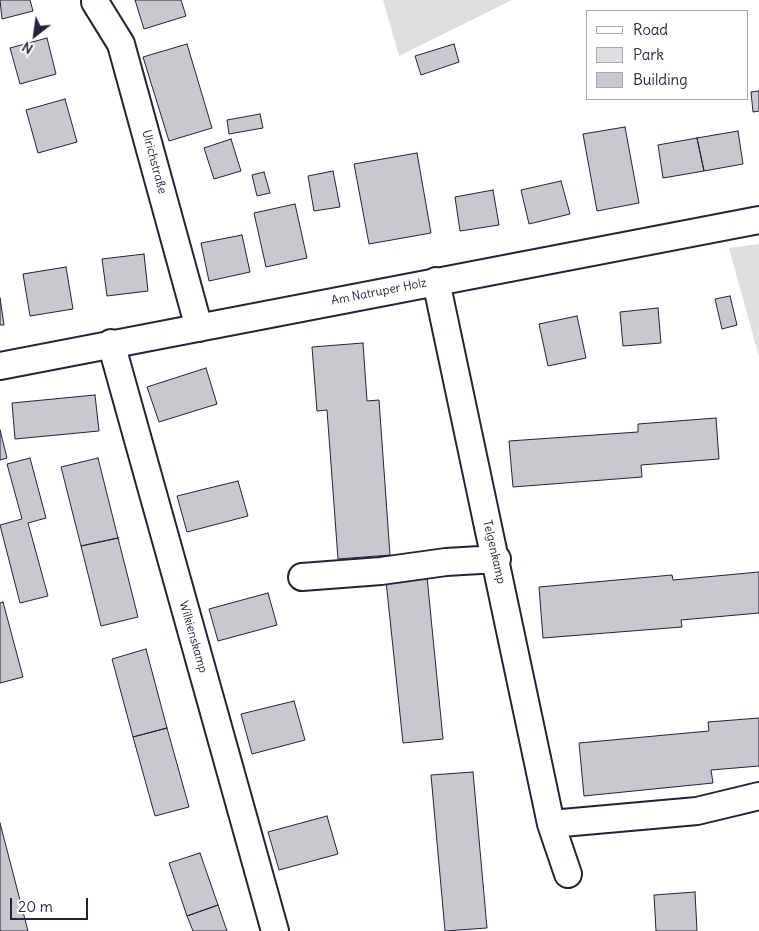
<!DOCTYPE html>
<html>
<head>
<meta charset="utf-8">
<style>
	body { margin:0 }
	#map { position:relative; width:759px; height:931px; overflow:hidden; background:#fff; font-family:Delius,sans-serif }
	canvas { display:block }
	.legend { position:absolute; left:586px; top:10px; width:162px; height:90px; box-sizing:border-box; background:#fff; border:1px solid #a7a7b1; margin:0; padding:6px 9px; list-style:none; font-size:15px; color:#22223b }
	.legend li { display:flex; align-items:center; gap:10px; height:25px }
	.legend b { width:25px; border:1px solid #a7a7b1 }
	.north { position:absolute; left:10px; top:10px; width:50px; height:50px; -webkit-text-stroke:4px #fff; paint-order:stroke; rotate:210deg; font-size:14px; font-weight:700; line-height:20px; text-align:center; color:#22223b }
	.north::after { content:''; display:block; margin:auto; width:18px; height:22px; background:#22223b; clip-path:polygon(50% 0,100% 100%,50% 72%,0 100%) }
	.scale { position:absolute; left:10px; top:898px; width:78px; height:22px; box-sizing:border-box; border:2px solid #22223b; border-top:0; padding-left:6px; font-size:15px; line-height:18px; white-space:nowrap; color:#22223b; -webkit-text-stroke:4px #fff; paint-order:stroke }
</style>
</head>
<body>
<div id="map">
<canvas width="759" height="931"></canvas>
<ul class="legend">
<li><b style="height:6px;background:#fff"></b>Road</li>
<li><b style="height:14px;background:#dfdfe2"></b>Park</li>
<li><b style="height:14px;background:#c8c8cf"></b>Building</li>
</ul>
<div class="north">N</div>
<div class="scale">20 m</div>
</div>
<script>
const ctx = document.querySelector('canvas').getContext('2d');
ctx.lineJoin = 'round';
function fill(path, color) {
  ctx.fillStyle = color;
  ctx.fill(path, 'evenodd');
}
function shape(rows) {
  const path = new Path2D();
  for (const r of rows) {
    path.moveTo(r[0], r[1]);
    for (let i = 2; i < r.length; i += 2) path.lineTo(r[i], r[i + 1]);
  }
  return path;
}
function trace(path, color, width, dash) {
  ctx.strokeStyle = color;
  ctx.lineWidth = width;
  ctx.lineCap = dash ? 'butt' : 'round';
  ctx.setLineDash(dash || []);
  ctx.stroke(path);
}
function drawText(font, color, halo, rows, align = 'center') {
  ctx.font = font + ' Delius,sans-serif';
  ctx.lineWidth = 5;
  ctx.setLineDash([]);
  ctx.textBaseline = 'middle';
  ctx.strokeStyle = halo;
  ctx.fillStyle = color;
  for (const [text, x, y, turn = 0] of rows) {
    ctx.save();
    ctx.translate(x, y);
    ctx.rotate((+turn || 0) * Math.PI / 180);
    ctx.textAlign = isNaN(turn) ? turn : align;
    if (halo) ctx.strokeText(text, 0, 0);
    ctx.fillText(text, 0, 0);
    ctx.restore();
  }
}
fill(shape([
	[383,0,512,0,399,56],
	[759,244,759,357,729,248]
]), '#dfdfe2');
const building = shape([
	[0,0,30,0,33,11,2,19,0,0],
	[135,0,181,0,186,16,144,29,135,0],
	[47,38,56,74,20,84,10,48,47,38],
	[187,44,212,128,169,141,143,57,187,44],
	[454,44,459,62,421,75,415,56,454,44],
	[759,91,759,111,753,112,751,92,759,91],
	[65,99,77,142,38,153,26,110,65,99],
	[260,114,263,128,229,134,227,120,260,114],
	[625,127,639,203,597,211,583,134,625,127],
	[738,131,743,164,704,171,697,138,738,131],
	[697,138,704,171,663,178,658,145,697,138],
	[231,139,241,171,214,179,204,148,231,139],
	[417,153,431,233,369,244,354,164,417,153],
	[333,171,340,207,314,211,308,176,333,171],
	[264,172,270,193,257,196,252,175,264,172],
	[561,181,570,214,529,224,521,190,561,181],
	[493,190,499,225,460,231,455,197,493,190],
	[295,204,307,258,266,267,254,213,295,204],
	[242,235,250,272,209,281,201,243,242,235],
	[144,254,148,291,107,296,102,259,144,254],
	[66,267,73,309,30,316,23,274,66,267],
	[730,296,737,325,722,329,715,299,730,296],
	[0,298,4,325,0,325,0,298],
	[658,308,661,343,623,346,620,312,658,308],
	[577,316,586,358,548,366,539,324,577,316],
	[363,343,367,401,379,400,390,555,338,559,327,410,317,411,312,347,363,343],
	[206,368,217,404,159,422,147,387,206,368],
	[95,395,99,431,15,439,12,403,95,395],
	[716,418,719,459,641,465,642,477,513,487,509,441,638,432,638,424,716,418],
	[0,430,7,458,0,460,0,430],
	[30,458,46,518,28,523,48,596,20,603,0,525,22,519,7,464,30,458],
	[98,458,118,538,81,546,61,467,98,458],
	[238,481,248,516,187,532,177,496,238,481],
	[118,538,138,617,101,626,81,546,118,538],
	[759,572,759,613,681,620,682,627,543,638,539,587,672,575,673,580,759,572],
	[427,577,443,739,403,743,386,581,427,577],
	[268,593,277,625,218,641,209,609,268,593],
	[3,602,23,677,0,683,0,603,3,602],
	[146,649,167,728,133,737,112,659,146,649],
	[294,701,305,740,252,754,241,714,294,701],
	[759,718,759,766,711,770,713,783,584,796,579,743,709,731,708,722,759,718],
	[167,728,189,807,155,816,133,737,167,728],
	[473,772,487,928,445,931,431,775,473,772],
	[327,816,338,854,279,870,268,832,327,816],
	[0,823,28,931,0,931,0,823],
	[200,853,218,905,187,916,169,863,200,853],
	[695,892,697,931,656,931,654,895,695,892],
	[218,905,227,931,193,931,187,916,218,905]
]);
fill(building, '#c8c8cf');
trace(building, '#22223b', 1);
const minor = shape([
	[95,2,121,44,199,328],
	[436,281,551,824,568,874],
	[111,343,275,931],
	[0,366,759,220],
	[302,577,381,571,446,562,497,559],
	[551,824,697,811,759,796]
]);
trace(minor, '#22223b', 30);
trace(minor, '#fff', 26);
drawText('12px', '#22223b', '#fff', [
	["Ulrichstraße",154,162,75],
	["Am Natruper Holz",379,292,-11],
	["Telgenkamp",494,552,77],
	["Wilkienskamp",193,637,74]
]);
</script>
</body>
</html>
